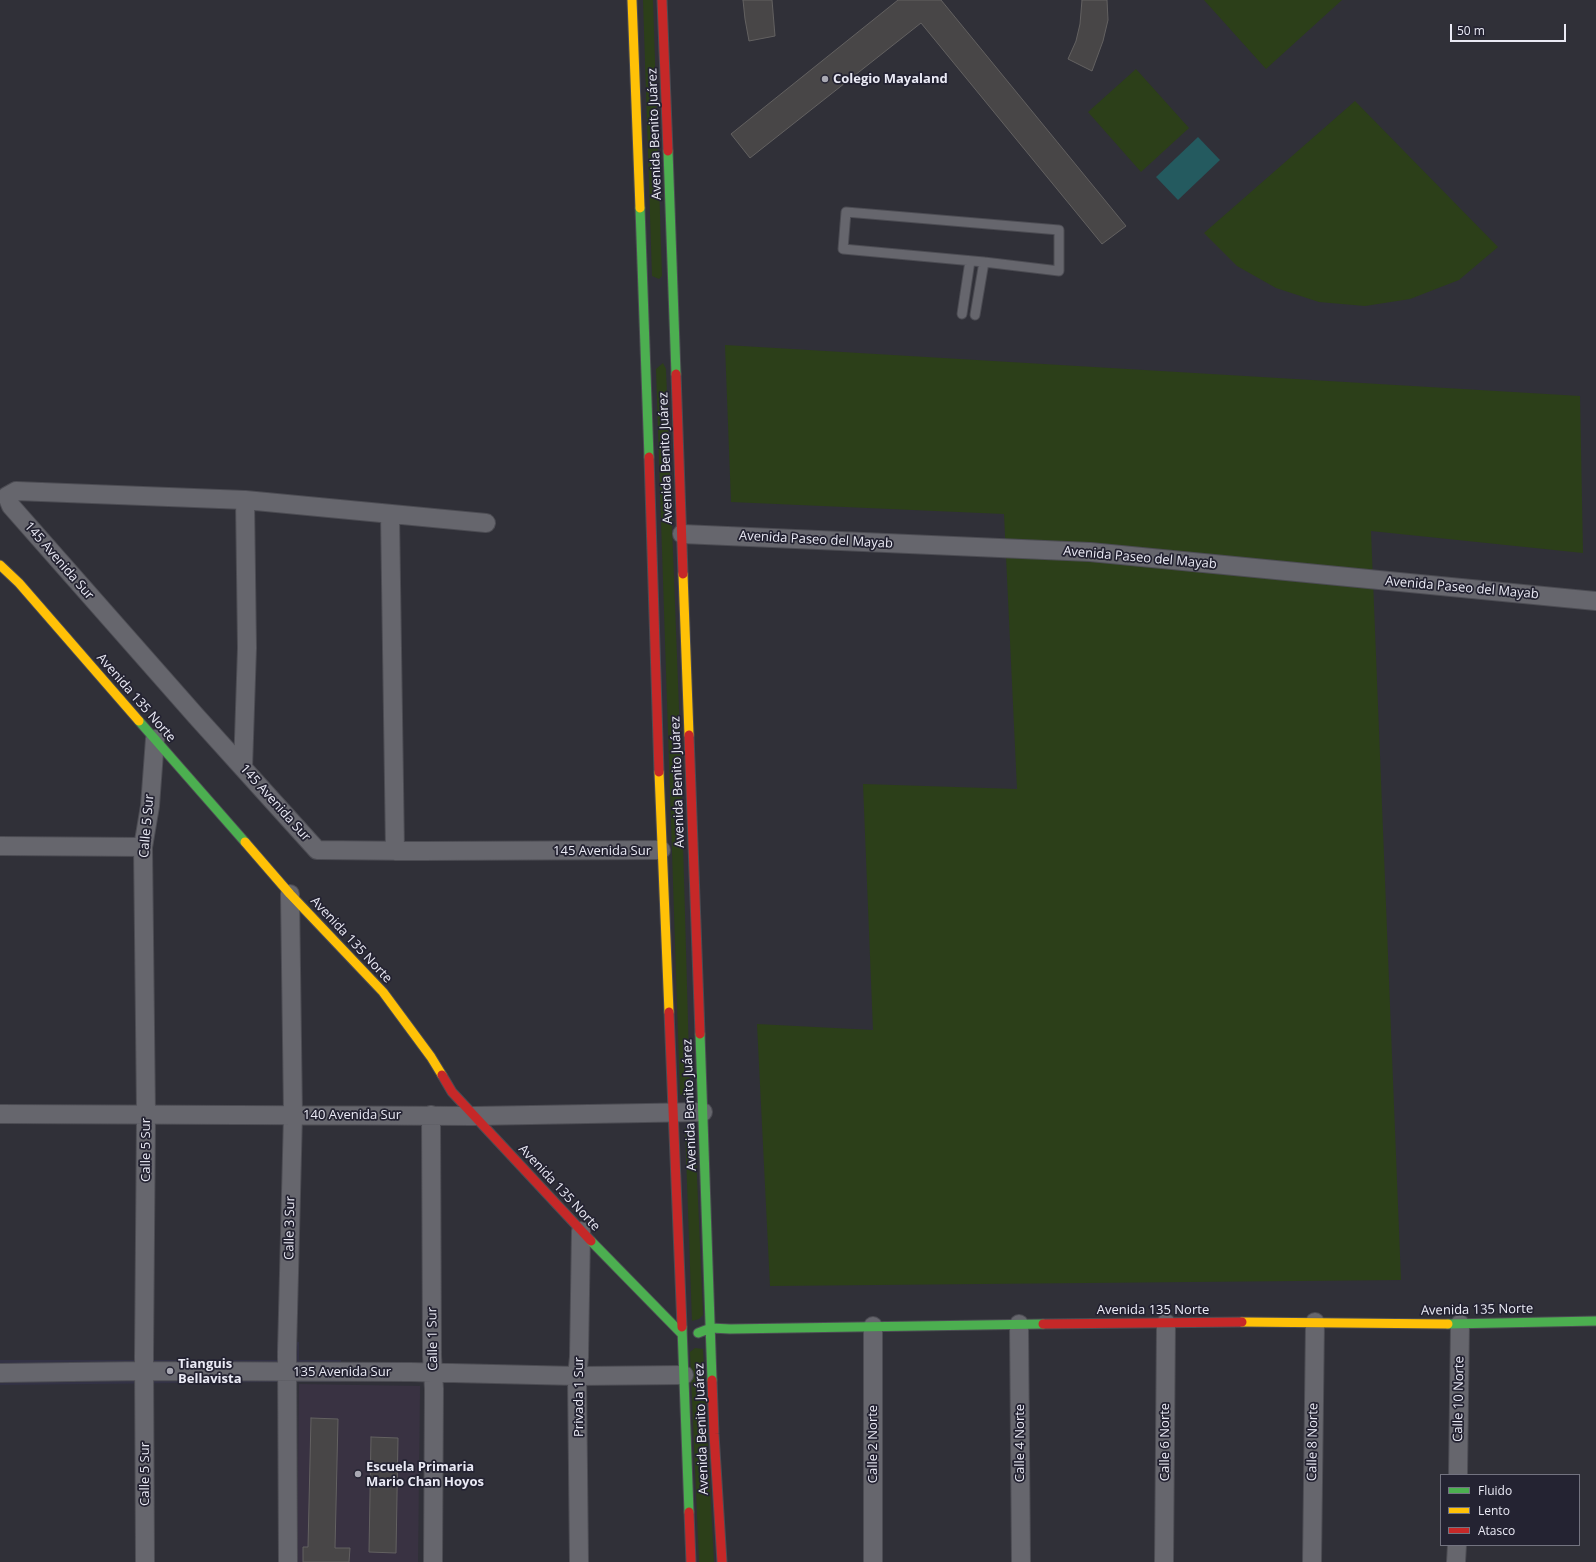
<!DOCTYPE html>
<html>
<head>
<meta charset="utf-8">
<style>
	body { margin:0 }
	#map { position:relative; width:1596px; height:1562px; overflow:hidden; background:#303038; font-family:"Open Sans",sans-serif }
	canvas { display:block }
	.legend { position:absolute; left:1440px; top:1474px; width:140px; height:72px; box-sizing:border-box; background:#242332; border:1px solid #737380; margin:0; padding:5px 7px; list-style:none; font-size:12px; color:#eaeaf5 }
	.legend li { display:flex; align-items:center; gap:8px; height:20px }
	.legend b { width:20px; border:1px solid #737380 }
	.scale { position:absolute; left:1450px; top:24px; width:116px; height:18px; box-sizing:border-box; border:2px solid #eaeaf5; border-top:0; padding-left:5px; font-size:12px; line-height:14px; white-space:nowrap; color:#eaeaf5; -webkit-text-stroke:3px #242332; paint-order:stroke }
</style>
</head>
<body>
<div id="map">
<canvas width="1596" height="1562"></canvas>
<ul class="legend">
<li><b style="height:5px;background:#4caf50"></b>Fluido</li>
<li><b style="height:5px;background:#ffc107"></b>Lento</li>
<li><b style="height:5px;background:#c62828"></b>Atasco</li>
</ul>
<div class="scale">50 m</div>
</div>
<script>
const ctx = document.querySelector('canvas').getContext('2d');
ctx.lineJoin = 'round';
function fill(path, color) {
  ctx.fillStyle = color;
  ctx.fill(path, 'evenodd');
}
function shape(rows) {
  const path = new Path2D();
  for (const r of rows) {
    path.moveTo(r[0], r[1]);
    for (let i = 2; i < r.length; i += 2) path.lineTo(r[i], r[i + 1]);
  }
  return path;
}
function trace(path, color, width, dash) {
  ctx.strokeStyle = color;
  ctx.lineWidth = width;
  ctx.lineCap = dash ? 'butt' : 'round';
  ctx.setLineDash(dash || []);
  ctx.stroke(path);
}
function drawText(font, color, halo, rows, align = 'center') {
  ctx.font = font + ' "Open Sans",sans-serif';
  ctx.lineWidth = 3.5;
  ctx.setLineDash([]);
  ctx.textBaseline = 'middle';
  ctx.strokeStyle = halo;
  ctx.fillStyle = color;
  for (const [text, x, y, turn = 0] of rows) {
    ctx.save();
    ctx.translate(x, y);
    ctx.rotate((+turn || 0) * Math.PI / 180);
    ctx.textAlign = isNaN(turn) ? turn : align;
    if (halo) ctx.strokeText(text, 0, 0);
    ctx.fillText(text, 0, 0);
    ctx.restore();
  }
}
fill(shape([
	[277,1342,299,1342,299,1360,341,1360,341,1382,297,1382,296,1396,279,1396,278,1382,0,1385,0,1360,135,1360,135,1344,152,1344,153,1360,277,1360]
]), '#333245');
fill(shape([
	[299,1384,420,1386,418,1562,297,1562]
]), '#393242');
fill(shape([
	[643,0,653,0,662,276,659,279,652,276],
	[1204,0,1342,0,1266,69],
	[1136,69,1189,128,1141,172,1088,112],
	[1355,101,1498,247,1459,280,1410,299,1365,306,1319,302,1276,288,1237,266,1204,233],
	[725,345,1580,396,1583,553,1371,531,1401,1280,770,1286,757,1024,873,1030,863,784,1017,789,1004,514,731,502],
	[663,363,666,369,680,735,690,1094,686,1098,680,1094,656,369],
	[685,1128,690,1128,695,1131,703,1315,699,1319,692,1321],
	[695,1348,703,1349,714,1562,699,1562,690,1352]
]), '#2c3f19');
fill(shape([
	[1198,137,1220,160,1178,200,1156,177]
]), '#245a5f');
const building = shape([
	[743,0,772,0,775,36,749,41,745,19,743,0],
	[898,0,941,0,1126,226,1102,244,921,23,750,158,731,134,898,0],
	[1082,0,1107,0,1108,20,1103,41,1092,71,1068,59,1076,41,1080,24,1082,0],
	[311,1418,338,1419,335,1548,350,1548,349,1562,303,1562,303,1547,308,1547,311,1418],
	[371,1437,398,1438,396,1553,369,1552,371,1437]
]);
fill(building, '#484647');
trace(building, '#636161', 1);
const lane = shape([
	[846,212,1059,230,1059,271,984,262,843,249,846,212],
	[962,314,970,261],
	[975,315,984,262]
]);
const street = shape([
	[390,514,395,851],
	[486,523,245,500,16,491,7,496,11,506,196,716,317,850,421,851,661,850],
	[682,534,1090,552,1596,601],
	[243,768,247,648,245,500],
	[0,846,143,847],
	[0,1114,474,1116,703,1112],
	[431,1115,432,1356,434,1389,433,1562],
	[1019,1324,1021,1562],
	[0,1373,144,1371,411,1372,577,1376,684,1375],
	[1458,1475,1460,1324],
	[145,1562,144,1357,146,1115,143,847,150,806,155,739],
	[288,1562,287,1352,293,1115,290,894],
	[579,1562,577,1376,579,1357,581,1231],
	[873,1562,873,1326],
	[1164,1562,1166,1323],
	[1312,1562,1315,1322],
	[1456,1562,1457,1545]
]);
const fast = shape([
	[668,151,676,374],
	[640,208,649,457],
	[139,721,245,842],
	[700,1034,712,1380],
	[591,1241,681,1333],
	[1448,1324,1596,1321],
	[682,1327,689,1512],
	[698,1333,711,1328,730,1329,1043,1324]
]);
const slow = shape([
	[632,0,640,208],
	[0,565,19,583,139,721],
	[683,574,689,735],
	[659,772,669,1012],
	[245,842,290,894,383,992,431,1057,442,1075],
	[1242,1322,1448,1324]
]);
const jam = shape([
	[662,0,668,151],
	[676,374,683,574],
	[649,457,659,772],
	[689,735,700,1034],
	[669,1012,682,1327],
	[442,1075,452,1092,591,1241],
	[1043,1324,1242,1322],
	[712,1380,714,1434,722,1562],
	[689,1512,691,1562]
]);
trace(lane, '#4c4c53', 11);
trace(street, '#4c4c53', 20);
trace(fast, '#4c4c53', 11);
trace(slow, '#4c4c53', 11);
trace(jam, '#4c4c53', 11);
trace(lane, '#66666d', 9);
trace(street, '#66666d', 18);
trace(fast, '#4caf50', 9);
trace(slow, '#ffc107', 9);
trace(jam, '#c62828', 9);
for (const [x, y, r, color] of [
	[825,79,4,"#a9a9b3"],
	[170,1371,4,"#a9a9b3"],
	[358,1474,4,"#a9a9b3"]
]) {
  const dot = new Path2D();
  dot.arc(x, y, r, 0, 2 * Math.PI);
  ctx.fillStyle = color;
  ctx.fill(dot);
  trace(dot, '#242332', 1.5);
}
drawText('bold 13px', '#eaeaf5', '#242332', [
	["Colegio Mayaland",833,79],
	["Tianguis",178,1364],
	["Bellavista",178,1379],
	["Escuela Primaria",366,1467],
	["Mario Chan Hoyos",366,1482]
], 'left');
drawText('13px', '#eaeaf5', '#242332', [
	["Avenida Benito Juárez",655,134,-92],
	["Avenida Benito Juárez",666,458,-92],
	["Avenida Paseo del Mayab",816,540,3],
	["Avenida Paseo del Mayab",1140,558,5],
	["145 Avenida Sur",59,561,49],
	["Avenida Paseo del Mayab",1462,588,5],
	["Avenida 135 Norte",136,698,49],
	["Avenida Benito Juárez",678,782,-92],
	["145 Avenida Sur",275,803,48],
	["Calle 5 Sur",147,826,-85],
	["145 Avenida Sur",602,851],
	["Avenida 135 Norte",351,940,47],
	["Avenida Benito Juárez",690,1105,-92],
	["140 Avenida Sur",352,1115],
	["Calle 5 Sur",146,1150,-90],
	["Avenida 135 Norte",559,1188,47],
	["Calle 3 Sur",290,1228,-89],
	["Avenida 135 Norte",1153,1310],
	["Avenida 135 Norte",1477,1310,-1],
	["Calle 1 Sur",433,1339,-91],
	["135 Avenida Sur",342,1372],
	["Privada 1 Sur",579,1397,-90],
	["Calle 10 Norte",1459,1399,-89],
	["Avenida Benito Juárez",702,1429,-92],
	["Calle 6 Norte",1165,1442,-90],
	["Calle 8 Norte",1313,1442,-89],
	["Calle 4 Norte",1020,1443,-90],
	["Calle 2 Norte",873,1444,-90],
	["Calle 5 Sur",145,1474,-90]
]);
</script>
</body>
</html>
